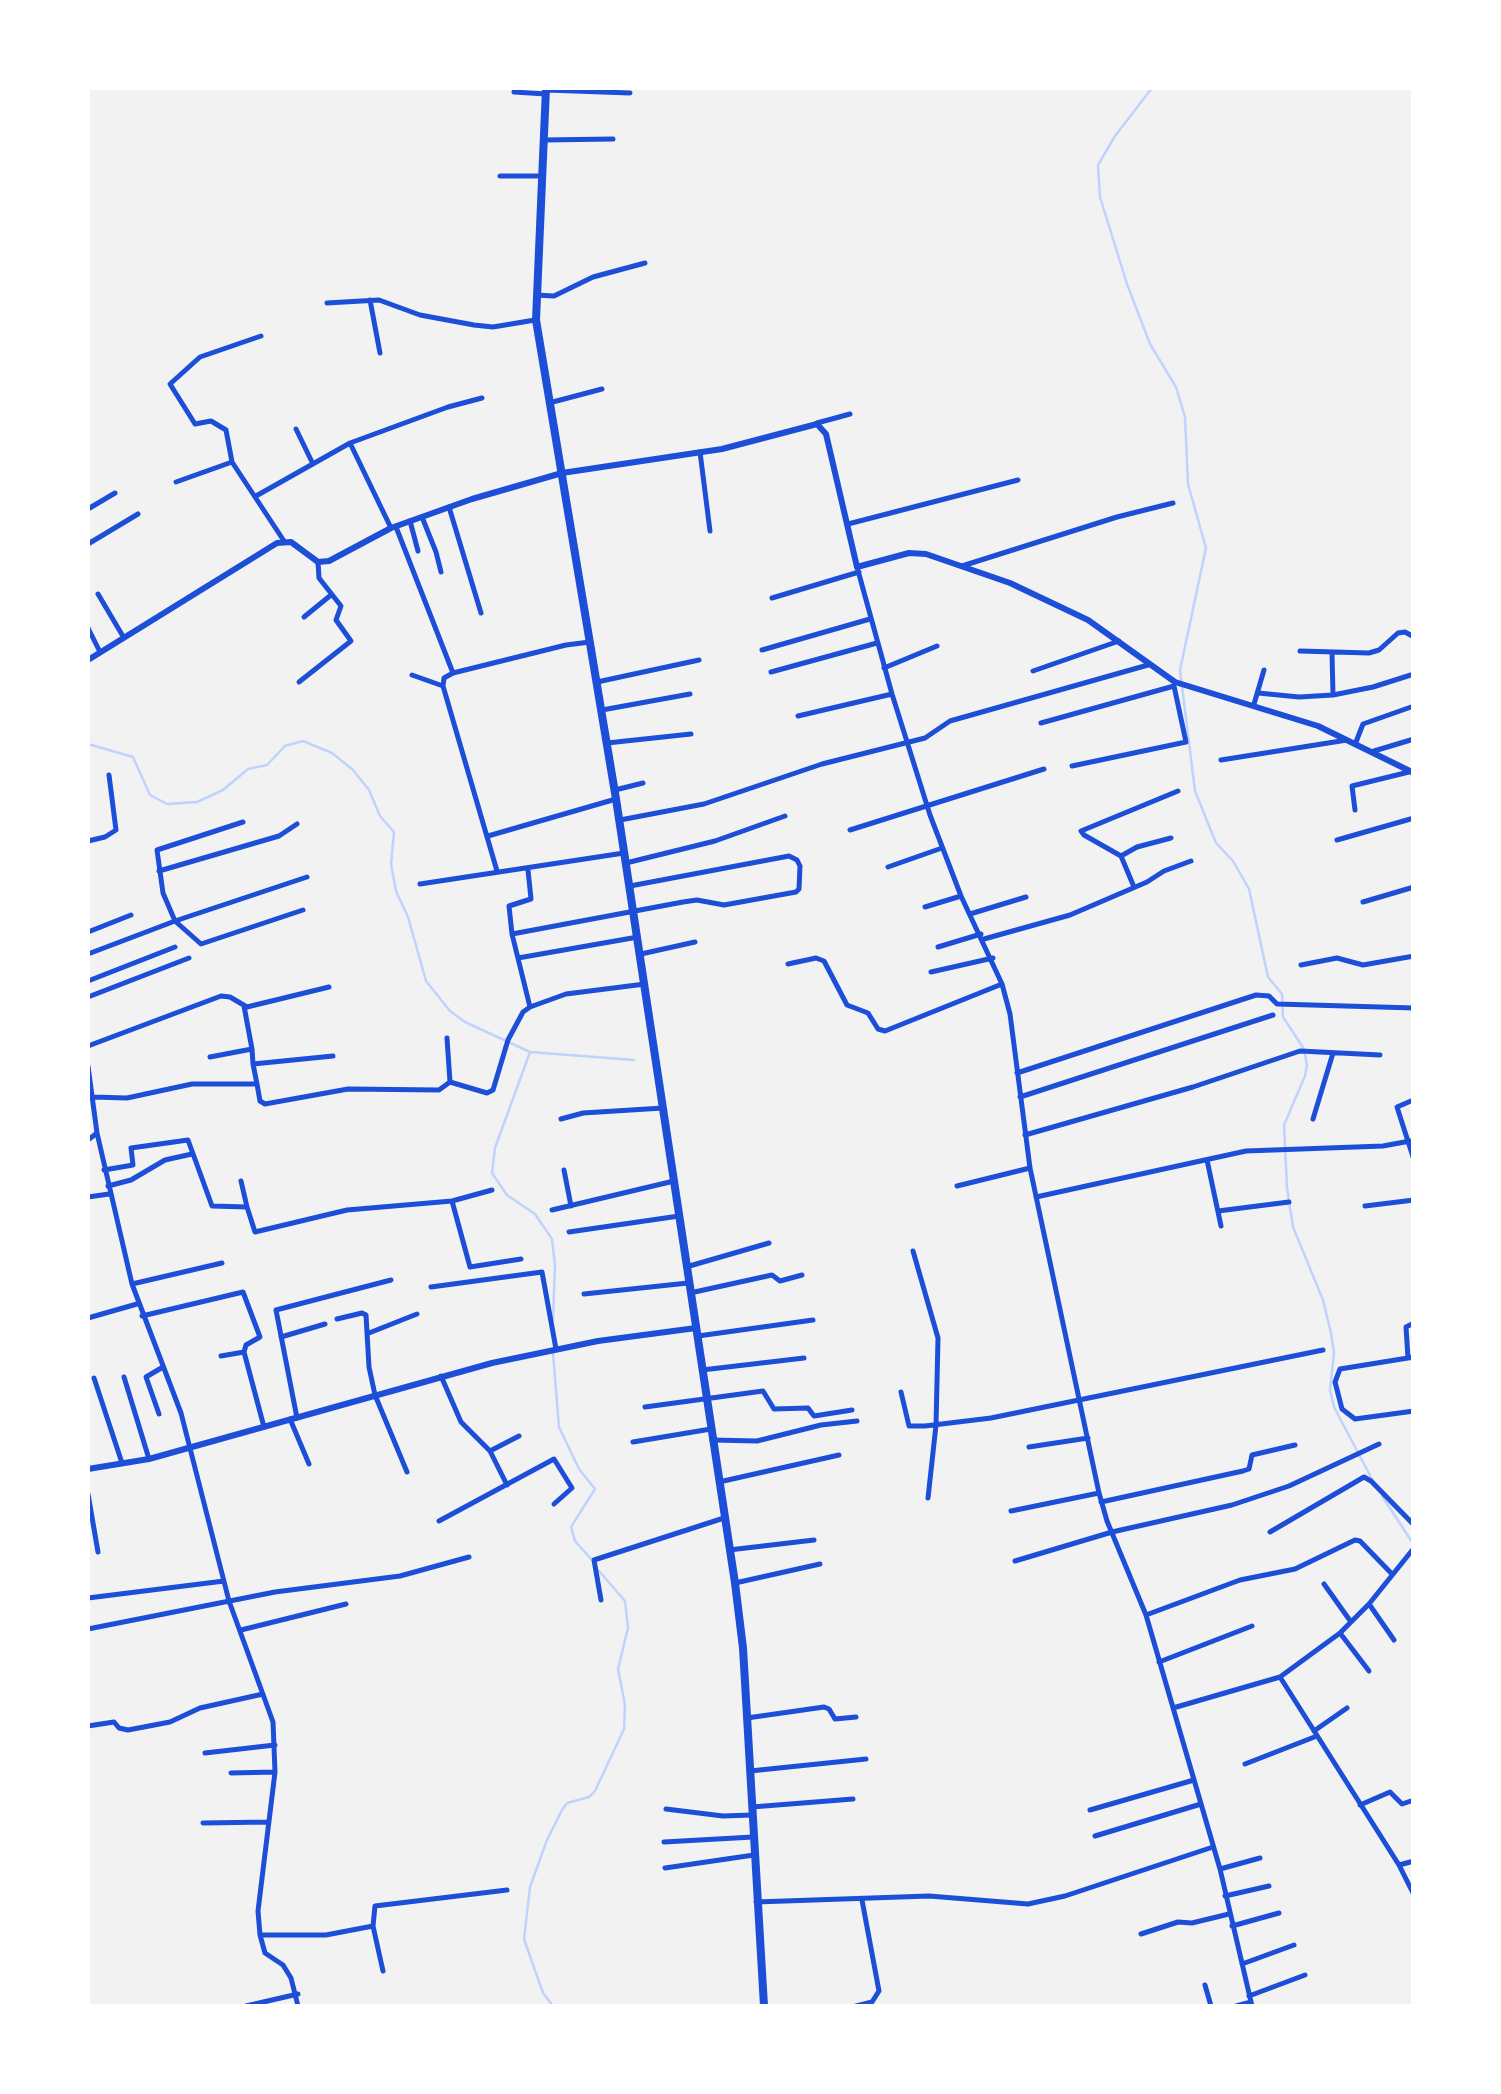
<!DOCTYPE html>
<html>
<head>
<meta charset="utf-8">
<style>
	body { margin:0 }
	#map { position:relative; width:1501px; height:2094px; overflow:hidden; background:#f2f2f2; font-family:Rubik,sans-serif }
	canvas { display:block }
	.frame { position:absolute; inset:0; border:90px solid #fff; pointer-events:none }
</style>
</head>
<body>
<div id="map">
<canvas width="1501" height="2094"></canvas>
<div class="frame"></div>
</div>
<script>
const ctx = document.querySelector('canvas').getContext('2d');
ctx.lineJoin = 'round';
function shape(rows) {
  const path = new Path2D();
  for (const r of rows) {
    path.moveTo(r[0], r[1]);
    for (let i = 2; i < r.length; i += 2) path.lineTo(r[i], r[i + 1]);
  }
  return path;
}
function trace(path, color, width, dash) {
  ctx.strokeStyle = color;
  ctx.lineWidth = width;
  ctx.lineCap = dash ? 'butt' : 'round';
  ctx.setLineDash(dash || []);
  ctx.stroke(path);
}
trace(shape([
	[1152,88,1115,136,1098,165,1100,197,1127,284,1150,344,1176,387,1185,417,1188,484,1206,548,1180,670,1195,791,1216,843,1233,861,1249,889,1268,977,1282,994,1283,1017,1304,1049,1307,1065,1305,1076,1284,1125,1287,1188,1293,1227,1323,1300,1331,1333,1334,1353,1330,1390,1334,1407,1373,1481],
	[88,744,133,757,150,795,167,804,197,802,223,790,248,769,267,765,285,746,303,741,332,753,353,770,369,790,380,816,394,832,391,864,396,891,408,917,426,981,450,1011,465,1022,530,1052,634,1060],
	[530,1052,495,1148,492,1173,507,1195,535,1214,552,1239,555,1265,553,1320],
	[553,1353,559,1427,579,1469,595,1489,571,1527,575,1541,592,1560],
	[1382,1496,1414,1545],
	[553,2006,543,1993,524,1939,530,1887,547,1840,562,1810,567,1803,589,1797,595,1791,624,1729,625,1705,618,1669,628,1628,625,1601,599,1571]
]), '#bfd3fe', 2.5);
trace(shape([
	[546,90,630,93],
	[514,92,546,94],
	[544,140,613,139],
	[500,176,543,176],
	[536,295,554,296,593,277,645,263],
	[370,300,380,353],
	[327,303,379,300,420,315,474,325,493,327,535,320],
	[261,336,200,357,170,384,195,424,211,421,226,430,232,462,284,541],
	[549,403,602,389],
	[817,423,850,414],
	[296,429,312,462],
	[350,443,391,528],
	[700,452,710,531],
	[176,482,232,462],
	[256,496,350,443,448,407,482,398],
	[449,507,481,613],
	[88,509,115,493],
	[422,517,436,552,441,572],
	[410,521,418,551],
	[848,524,1018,480],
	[396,527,453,673],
	[88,544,138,514],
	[962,566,1117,517,1173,503],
	[857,567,892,694,930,815,961,896,1002,984,1010,1014,1030,1168,1099,1493,1107,1521,1146,1615,1220,1869,1252,2006],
	[98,594,124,638],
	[772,598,859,572],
	[304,617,331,595],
	[88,628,100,652],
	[762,650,870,619],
	[1300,651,1369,653,1379,650,1398,633,1405,632,1414,637],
	[1332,653,1333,695],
	[884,668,937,646],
	[1033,671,1119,641],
	[771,672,877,643],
	[412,675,443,686],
	[299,682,351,641,336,620,341,606,319,578,318,562],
	[597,682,699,660],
	[443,686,497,871],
	[443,686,444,678,453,673,566,645,590,642],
	[1258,693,1299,697,1333,695,1373,687,1414,674],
	[1254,704,1264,670],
	[602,710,690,694],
	[798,716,892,694],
	[1041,723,1174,686,1186,742,1072,766],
	[1356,742,1363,724,1414,706],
	[607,743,691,734],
	[1374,751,1414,739],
	[1221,760,1347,740],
	[615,790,643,783],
	[1355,810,1352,786,1413,771],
	[620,820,704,804,822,764,925,738,950,721,1148,665],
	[243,822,157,850,163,893,175,921,307,877],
	[850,830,1044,769],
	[488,836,616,799],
	[1337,840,1414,818],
	[88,841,105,837,116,830,109,775],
	[1121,856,1137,847,1171,838],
	[626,863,715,841,785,816],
	[888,867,942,848],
	[159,871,279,836,297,824],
	[420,884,624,853],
	[1134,887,1121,856,1084,835,1081,831,1178,791],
	[1363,902,1414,887],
	[925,907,961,896],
	[970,914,1026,897],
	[88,932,131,915],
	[512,934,509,906,531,899,528,870],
	[984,939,1070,915,1147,882,1164,871,1191,861],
	[938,947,981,934],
	[88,954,175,921,201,944,303,910],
	[641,954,695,942],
	[518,958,638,937],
	[788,964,816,958,824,961,847,1005,868,1013,878,1029,885,1031,1002,984],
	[1301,965,1337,958,1363,965,1414,956],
	[931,972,993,958],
	[88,981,175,947],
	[88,997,189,958],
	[244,1006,252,1049],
	[530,1007,512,934,683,902,697,900,724,905,796,892,799,889,800,866,797,860,789,856,630,886],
	[447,1038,450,1082],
	[88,1046,221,996,230,997,247,1007,329,987],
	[210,1057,252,1049,253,1064],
	[88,1066,97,1133,132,1284,181,1413,229,1601,273,1722,275,1772,258,1911,260,1935,265,1953,283,1965,291,1978,298,2006],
	[1017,1073,1256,995,1269,996,1277,1004,1414,1008],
	[257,1084,253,1064,333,1056],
	[92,1097,127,1098,192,1084,257,1084,260,1101,265,1104,348,1089,439,1090,450,1082,487,1093,493,1090,508,1040,523,1012,530,1007,566,994,645,984],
	[1020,1097,1273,1015],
	[1411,1101,1397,1107,1414,1160],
	[561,1119,583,1113,663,1108],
	[1313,1119,1333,1053],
	[1025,1135,1193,1087,1300,1051,1380,1055],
	[88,1140,97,1133],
	[1207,1160,1221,1226],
	[104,1170,133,1165,131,1148,188,1140,212,1206,247,1207,255,1232,347,1210,452,1201,492,1190],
	[564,1170,571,1206],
	[241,1181,247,1207],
	[108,1186,131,1180,165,1160,192,1154],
	[957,1186,1030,1168],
	[88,1197,109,1194],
	[1036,1197,1246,1151,1383,1146,1410,1141],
	[452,1201,470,1267,521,1259],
	[1365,1206,1414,1200],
	[552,1210,674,1181],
	[1218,1211,1289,1202],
	[569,1232,679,1216],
	[913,1251,938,1338,936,1425,928,1498],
	[686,1267,769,1243],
	[132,1284,222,1263],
	[431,1287,542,1272,556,1349],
	[690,1293,772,1275,780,1281,802,1275],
	[584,1294,688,1283],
	[142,1316,243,1292,260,1337,246,1345,244,1352,264,1427],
	[88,1318,137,1304],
	[337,1319,362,1313,366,1315,369,1367,375,1395,407,1472],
	[369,1333,417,1314],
	[698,1336,813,1320],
	[281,1337,325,1324],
	[221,1356,244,1352],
	[1414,1357,1340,1369,1335,1382,1342,1409,1355,1419,1414,1411],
	[1408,1358,1406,1327,1414,1323],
	[702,1370,804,1358],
	[441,1376,461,1422,490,1451,507,1485],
	[124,1377,149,1459],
	[94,1378,122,1463],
	[901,1392,909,1426,925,1426,991,1418,1323,1350],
	[645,1407,763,1391,774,1409,808,1408,814,1416,852,1410],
	[159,1414,146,1377,163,1367],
	[297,1418,276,1310,391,1280],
	[290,1419,309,1464],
	[712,1440,757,1441,821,1425,857,1421],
	[633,1442,711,1429],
	[1029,1447,1088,1438],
	[490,1451,519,1436],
	[719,1482,839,1455],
	[88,1494,98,1552],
	[1101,1502,1243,1471,1249,1469,1252,1455,1295,1445],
	[1011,1511,1099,1493],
	[439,1521,554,1459,572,1488,554,1504],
	[1270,1532,1364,1477,1371,1481,1414,1525],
	[729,1550,814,1540],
	[1015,1561,1112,1532,1232,1505,1289,1486,1379,1444],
	[735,1583,820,1564],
	[1324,1584,1351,1622],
	[88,1598,224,1581],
	[601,1600,594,1560,724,1518],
	[1369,1604,1394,1640],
	[1146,1615,1240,1580,1295,1569,1355,1540,1360,1541,1392,1574],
	[88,1629,275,1592,400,1576,469,1557],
	[241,1630,346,1604],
	[1340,1633,1369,1671],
	[1159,1662,1252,1626],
	[1280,1677,1340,1633,1369,1604,1414,1548],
	[1173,1708,1280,1677,1399,1865,1414,1895],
	[747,1718,824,1707,829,1709,835,1719,856,1717],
	[88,1726,114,1722,119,1728,128,1730,170,1722,200,1708,263,1694],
	[1314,1731,1347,1708],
	[205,1753,275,1745],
	[1245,1764,1317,1736],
	[750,1771,866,1759],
	[231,1773,275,1772],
	[1360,1805,1390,1792,1402,1804,1414,1800],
	[752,1807,853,1799],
	[666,1809,723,1816,752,1815],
	[1090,1810,1194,1780],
	[203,1823,268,1822],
	[1095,1836,1201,1804],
	[664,1842,753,1837],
	[1399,1865,1414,1861],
	[665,1868,754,1855],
	[1220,1869,1260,1858],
	[1225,1896,1269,1886],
	[756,1902,929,1896,1028,1904,1065,1896,1213,1847],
	[373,1926,383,1971],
	[1232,1926,1279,1913],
	[1141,1934,1178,1922,1192,1923,1229,1914],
	[260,1935,326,1935,373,1926,375,1906,507,1890],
	[1242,1964,1294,1945],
	[1205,1985,1211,2006],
	[1249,1996,1305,1975],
	[246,2006,298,1994],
	[856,2006,872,2002,879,1991,862,1900],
	[1236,2006,1251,2002],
	[1412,2006,1414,2006]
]), '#1d4ed8', 5);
trace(shape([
	[88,660,277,543,291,542,318,562,329,561,391,528,472,499,562,473,722,449,817,424,826,434,857,567,909,553,926,554,1010,583,1088,620,1175,682,1318,726,1414,773],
	[88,1469,149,1459,492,1363,598,1341,696,1328]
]), '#1d4ed8', 6);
trace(shape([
	[546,88,536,320,616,799,735,1583,743,1648,764,2006]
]), '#1d4ed8', 8);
</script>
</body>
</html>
